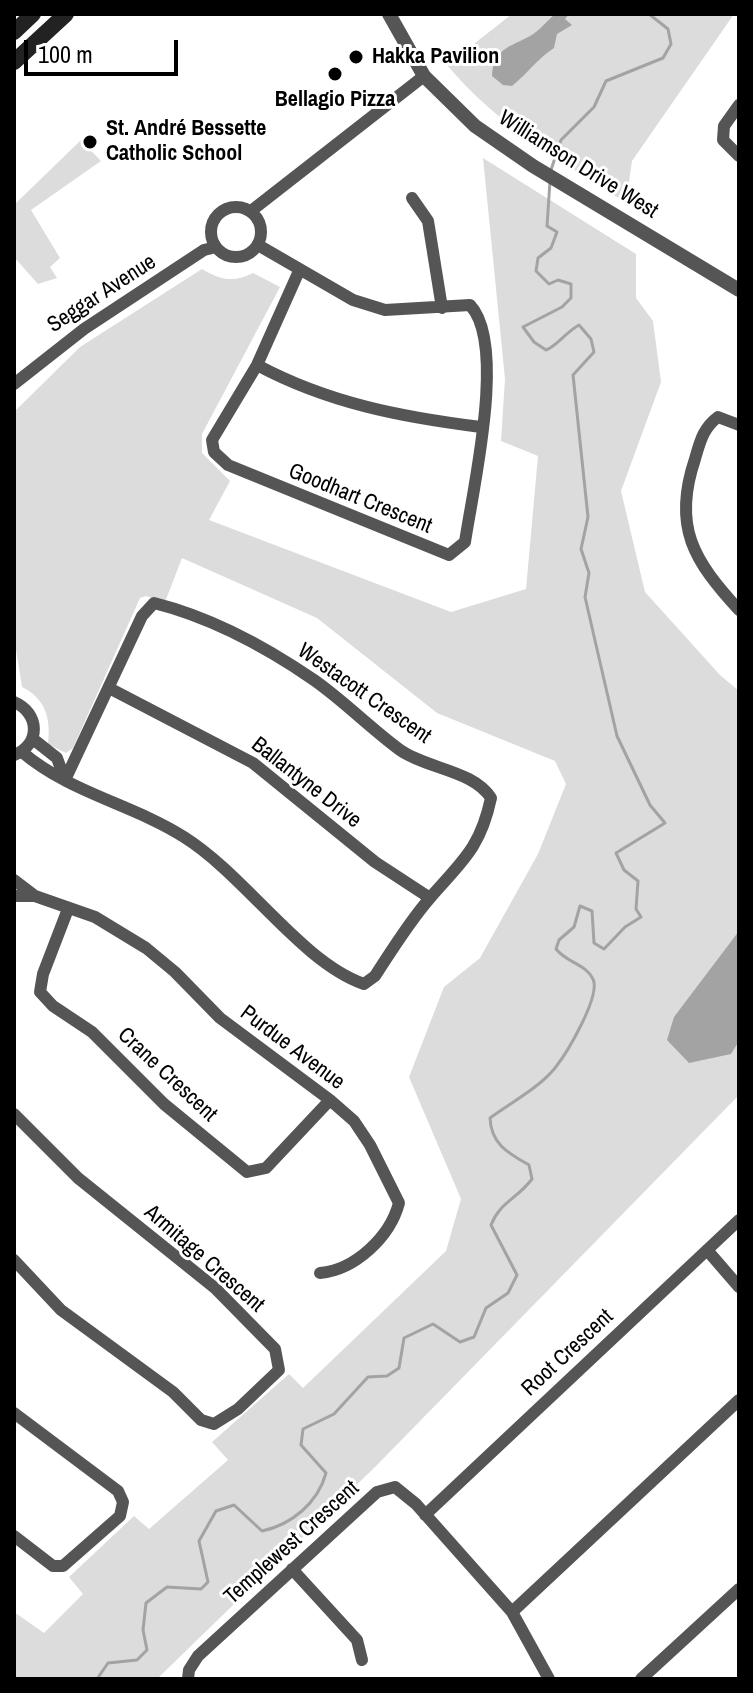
<!DOCTYPE html>
<meta charset="utf-8">
<style>
body{margin:0}
#map{position:relative;width:753px;height:1693px;overflow:hidden;background:#fff;font-family:"Archivo Narrow",sans-serif}
canvas{display:block}
.frame{position:absolute;inset:0;border:16px solid #000;pointer-events:none}
.scale{position:absolute;left:24px;top:40px;width:154px;height:36px;box-sizing:border-box;border:4px solid #000;border-top:0;padding-left:10px;font-size:24px;line-height:28px;white-space:nowrap;color:#000;-webkit-text-stroke:6px #fff;paint-order:stroke}
</style>
<div id="map">
<canvas width="753" height="1693"></canvas>
<div class="frame"></div>
<div class="scale">100 m</div>
</div>
<script>
const ctx = document.querySelector('canvas').getContext('2d');
ctx.lineJoin = 'round';
function paint(path, color) {
  ctx.fillStyle = color;
  ctx.fill(path, 'evenodd');
}
function stroke(path, color, width, dash) {
  ctx.strokeStyle = color;
  ctx.lineWidth = width;
  ctx.lineCap = dash ? 'butt' : 'round';
  ctx.setLineDash(dash || []);
  ctx.stroke(path);
}
function label(font, color, halo, rows, align = 'center') {
  ctx.font = font + ' "Archivo Narrow",sans-serif';
  ctx.lineWidth = 6;
  ctx.setLineDash([]);
  ctx.textBaseline = 'middle';
  ctx.strokeStyle = halo;
  ctx.fillStyle = color;
  for (const [text, x, y, turn = 0] of rows) {
    ctx.save();
    ctx.translate(x, y);
    ctx.rotate((+turn || 0) * Math.PI / 180);
    ctx.textAlign = isNaN(turn) ? turn : align;
    if (halo) ctx.strokeText(text, 0, 0);
    ctx.fillText(text, 0, 0);
    ctx.restore();
  }
}
paint(new Path2D(`
 M512,14H734L632,161L626,203C563,162 496,124 447,65Z
 M81,140L101,161L31,210L60,258L50,267L57,278L38,284L14,257V205Z
 M483,158L636,254V298L653,321L661,382L621,491L645,592L720,675L739,691V1095L376,1466L157,1679H14V1612L44,1633L83,1594L69,1577L134,1516L149,1529L228,1460L212,1442L289,1374L303,1388L446,1251L461,1199L409,1077L444,987L480,958L538,854L566,784L555,761L437,713L317,618L182,558L165,602L146,596L140,598L73,748L66,753L48,744C51,719 46,699 22,687L14,637V412L80,347L202,269C220,280 234,283 253,273L280,287L202,434V453L230,481L209,520L451,612L526,589L538,456L501,441L505,379Z`), '#dcdcdc');
paint(new Path2D(`
 M555,14H569L565,19L572,25L557,34L554,48C537,59 528,73 512,86L503,85L492,76C493,49 510,47 530,36C539,31 547,21 555,14Z
 M739,931V1041L731,1054L689,1063L667,1040L674,1017Z`), '#a3a3a3');
stroke(new Path2D(`
 M551,170L561,140L594,107L606,81L663,58L671,44L668,29L649,14
 M97,1679L108,1663L137,1660L147,1650L143,1630L146,1603L167,1587L201,1589L208,1582L199,1541L216,1511L234,1505L262,1531C291,1525 318,1503 326,1473L301,1445L303,1429L334,1414L368,1377L387,1376L399,1368L404,1338L433,1324L460,1342L474,1337L486,1308L508,1293L517,1275L491,1225C500,1202 517,1199 532,1179L529,1165C508,1153 491,1144 490,1118C510,1103 539,1088 555,1068C567,1053 601,996 593,979C586,964 567,963 556,949L559,940L574,927L580,906L592,911L594,943L604,949L625,927L641,917L636,909L638,881L624,870L616,853L665,823L650,805L617,736L585,597L589,573L581,549L588,517L573,375L594,352L591,339L579,325C566,332 557,346 546,350L534,342L523,327L562,307L571,298V284L558,280L549,284L536,271L538,258L551,248L557,232L547,226L550,181`), '#a3a3a3', 3);
stroke(new Path2D(`
 M739,105L724,126L723,140L739,156
 M412,198L428,221L442,308
 M211 232a25 25 0 1 1 50 0a25 25 0 1 1-50 0Z
 M251,211L424,76
 M258,245L353,300L385,310L470,305C507,344 473,488 465,542L449,555L228,465L214,452L212,440L257,365L299,271
 M257,365C328,403 401,417 481,427
 M14,384L84,329L204,250L216,247
 M739,425L718,417C703,428 700,442 695,459C672,527 694,561 739,610
 M109,688L253,763L375,862L430,898
 M14,702C40,713 41,745 14,755
 M33,739L57,758L65,780
 M22,752C70,793 132,804 184,837C246,876 301,962 364,984L375,976C392,950 409,922 430,898C462,861 480,849 491,798C473,770 427,769 400,750C370,728 344,701 314,680C266,647 210,617 154,603L142,616L65,780
 M14,880L35,896L95,917L146,948L175,972L220,1018L330,1100L354,1121L370,1145L399,1203C390,1237 355,1270 320,1273
 M14,896H35
 M68,909L43,974L40,992L53,1006L92,1032L164,1104L247,1172L266,1168L330,1100
 M14,1114L78,1178L215,1288L275,1349L279,1370L238,1409L214,1424L201,1420L173,1392L61,1310L14,1260
 M707,1250L739,1287
 M14,1413L118,1491L123,1502L120,1516L63,1566H53L14,1536
 M425,1515L739,1220
 M292,1569L357,1640L362,1660
 M512,1612L739,1400
 M188,1679L189,1670L198,1656L377,1492L395,1487L416,1504L512,1612L549,1679
 M641,1679L739,1589`), '#555', 12);
stroke(new Path2D(`
 M389,14L424,76L475,126L533,166L739,290`), '#555', 14);
stroke(new Path2D(`
 M14,32L33,14
 M14,62L66,14`), '#222', 16);
for (const [x, y, r, color] of [
 [356,57,8,"#000"],
 [335,74,8,"#000"],
 [90,142,8,"#000"]
]) {
  const dot = new Path2D();
  dot.arc(x, y, r, 0, 2 * Math.PI);
  ctx.fillStyle = color;
  ctx.fill(dot);
  stroke(dot, '#fff', 3);
}
label('bold 22px', '#000', '#fff', [
 ["Hakka Pavilion",372,57],
 ["Bellagio Pizza",335,100,"center"],
 ["St. André Bessette",106,129],
 ["Catholic School",106,154]
], 'left');
label('22px', '#000', '#fff', [
 ["Williamson Drive West",578,165,32],
 ["Seggar Avenue",102,294,-33],
 ["Goodhart Crescent",360,499,22],
 ["Westacott Crescent",364,694,35],
 ["Ballantyne Drive",306,783,38],
 ["Purdue Avenue",292,1048,37],
 ["Crane Crescent",167,1075,43],
 ["Armitage Crescent",204,1259,41],
 ["Root Crescent",568,1353,-43],
 ["Templewest Crescent",292,1543,-42]
]);
</script>
